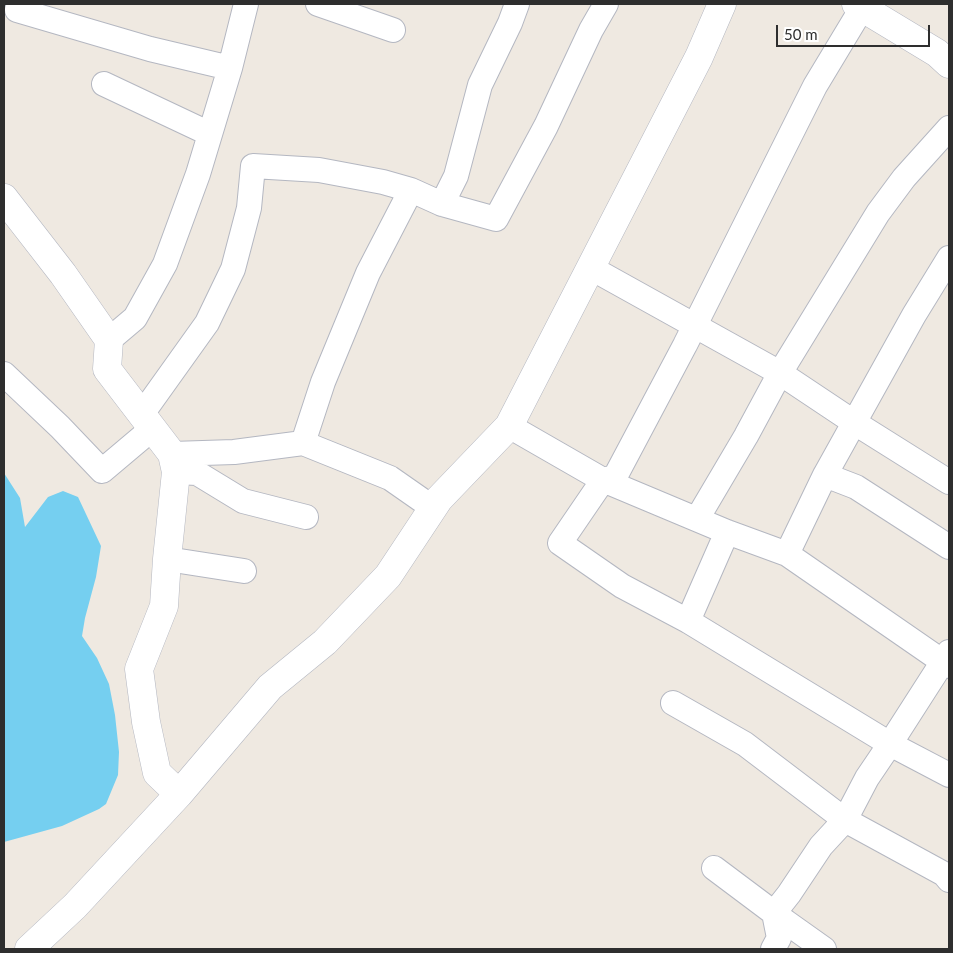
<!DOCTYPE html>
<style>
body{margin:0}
#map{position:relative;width:953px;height:953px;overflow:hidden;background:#efe9e1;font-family:Lato,sans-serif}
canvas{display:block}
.frame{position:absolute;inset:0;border:5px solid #2e2e2e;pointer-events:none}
.scale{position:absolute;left:776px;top:25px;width:154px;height:22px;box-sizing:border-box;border:2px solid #2e2e2e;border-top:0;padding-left:6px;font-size:15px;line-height:18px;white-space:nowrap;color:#2e2e2e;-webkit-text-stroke:4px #fff;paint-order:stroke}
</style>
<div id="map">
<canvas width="953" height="953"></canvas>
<div class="frame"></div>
<div class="scale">50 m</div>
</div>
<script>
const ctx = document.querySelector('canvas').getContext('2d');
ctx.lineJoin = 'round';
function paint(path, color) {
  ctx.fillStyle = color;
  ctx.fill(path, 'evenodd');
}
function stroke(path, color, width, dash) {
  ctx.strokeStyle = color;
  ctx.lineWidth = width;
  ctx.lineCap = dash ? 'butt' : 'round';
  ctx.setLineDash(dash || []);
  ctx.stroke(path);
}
paint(new Path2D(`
 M4,473L20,498L25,527L48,497L63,491L78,497L101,546L96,577L85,618L82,636L97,658L109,684L115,715L119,752L118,775L106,804L99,809L62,826L4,842Z`), '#75cff0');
const street = new Path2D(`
 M318,4L393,30
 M862,8L815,86L685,345L615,477L603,480L560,543L622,586L688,621L890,744L949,652
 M17,10L150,49L230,68
 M104,84L210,134
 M411,190L442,204L496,219L546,126L591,30L606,4
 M442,204L456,176L480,85L510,23L517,4
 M591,268L780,373L855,423L949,482
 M109,340L135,318L165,264L198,174L230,68L246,4
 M4,374L60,427L102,471L153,428
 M142,414L207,323L233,269L249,208L253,166L319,170L383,182L411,190L368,273L323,382L303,443
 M509,426L603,480L727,532L787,554L949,666
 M172,454L234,452L303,443L390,478L433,508
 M176,472L197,473L243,501L306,517
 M825,475L856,487L949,547
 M697,519L746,436L780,373L878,213L904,178L949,128
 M787,554L825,475L914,315L949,258
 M167,559L244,571
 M688,621L727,532
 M673,703L745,744L845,820L867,778L890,744L949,775
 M714,868L786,922L824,949
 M774,913L789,894L821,846L845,820L944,874L949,880
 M773,949L779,938L774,913`);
const secondary = new Path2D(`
 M856,4L937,53L949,64
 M4,198L63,274L109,340L107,369L172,454L176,472L167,559L164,606L139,669L146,722L157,773L179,794L75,906L29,949
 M179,794L270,687L325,642L388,576L439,499L509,426L699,57L722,4`);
stroke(street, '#b4b7c1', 26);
stroke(secondary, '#b4b7c1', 29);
stroke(street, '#fff', 24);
stroke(secondary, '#fff', 28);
</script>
